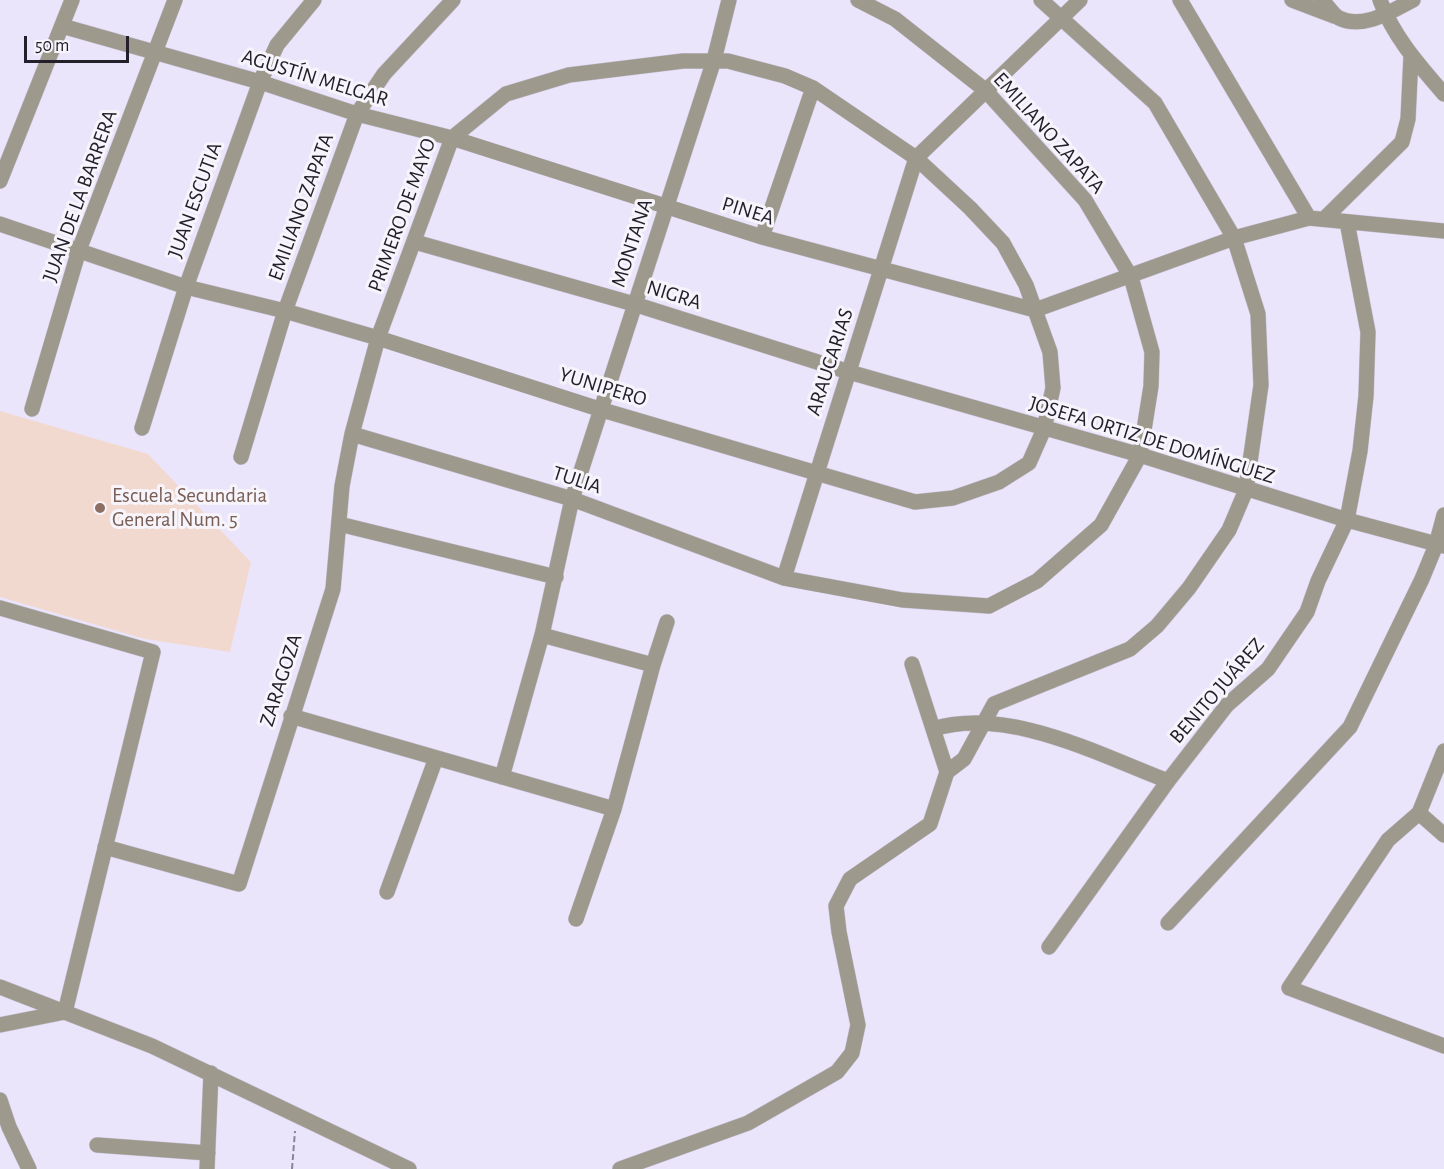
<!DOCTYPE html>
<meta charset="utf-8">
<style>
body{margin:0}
#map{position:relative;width:1444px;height:1169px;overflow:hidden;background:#ebe5fc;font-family:"Alegreya Sans",sans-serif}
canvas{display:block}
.scale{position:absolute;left:24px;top:36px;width:105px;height:27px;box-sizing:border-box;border:3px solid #23202b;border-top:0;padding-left:8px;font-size:18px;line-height:21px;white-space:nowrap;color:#23202b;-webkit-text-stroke:4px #f7f5fb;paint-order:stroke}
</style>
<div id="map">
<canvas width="1444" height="1169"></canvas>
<div class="scale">50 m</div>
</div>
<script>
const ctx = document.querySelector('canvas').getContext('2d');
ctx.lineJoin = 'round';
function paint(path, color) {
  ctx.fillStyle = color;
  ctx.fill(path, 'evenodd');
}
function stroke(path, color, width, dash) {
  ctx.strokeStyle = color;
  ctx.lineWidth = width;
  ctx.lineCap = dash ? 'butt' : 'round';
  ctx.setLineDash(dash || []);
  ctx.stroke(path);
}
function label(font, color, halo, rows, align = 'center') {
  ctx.font = font + ' "Alegreya Sans",sans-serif';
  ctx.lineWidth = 6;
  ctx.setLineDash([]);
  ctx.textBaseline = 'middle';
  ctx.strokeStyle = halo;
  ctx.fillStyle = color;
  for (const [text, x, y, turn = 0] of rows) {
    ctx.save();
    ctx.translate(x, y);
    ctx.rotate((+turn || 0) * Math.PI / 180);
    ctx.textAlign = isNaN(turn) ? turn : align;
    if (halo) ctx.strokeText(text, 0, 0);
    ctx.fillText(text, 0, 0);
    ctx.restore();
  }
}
paint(new Path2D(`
 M0,411L148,454L251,562L230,652L145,639L0,597Z`), '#f2d9d0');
const minor = new Path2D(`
 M1180,0L1309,218
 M1292,0L1334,16
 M1322,0C1327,5 1333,15 1339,18C1363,30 1392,11 1413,0
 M1380,0C1393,36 1419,65 1444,94
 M62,26L260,82L357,114L452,138L762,237L1035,310L1234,238L1309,218L1444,231
 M0,181L72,0
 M1324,219L1402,142L1408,119L1411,56
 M0,224L186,287L285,311L378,338L599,409L915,502L953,498L999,482L1029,463L1044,429L1053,388L1050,352L1026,285L1003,243L970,208L916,158L813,88L785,76L728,61H683L569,75L506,94L452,138L378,338L352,434L342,486L333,589L239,884L105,847
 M762,237L813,88
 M415,242L634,304L849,372L1140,455L1347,520L1444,546
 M32,409L79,250L175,0
 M142,428L186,287L260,82L277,45L314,0
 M352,434L572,499L784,578L903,600L989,606L1037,581L1101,525L1140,455L1151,386L1152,352L1131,277L1085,200L985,90L895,19L858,0
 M241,457L285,311L357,114L384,74L453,0
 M339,524L556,577
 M784,578L916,158L1080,0
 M0,608L153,652L65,1012
 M542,635L653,665
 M291,716L614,809
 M933,729C1008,706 1097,754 1168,781
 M1444,751L1419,813L1388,840L1289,988L1444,1046
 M947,772L964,759L994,704L1130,649L1157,626L1189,588L1229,530L1246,490L1261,385L1258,314L1234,238L1155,103L1041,0
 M502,777L542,635L572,499L714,60L729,0
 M1419,813L1444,835
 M387,892L436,758
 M576,919L614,809L653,665L667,622
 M1168,923L1350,727L1422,579L1436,545L1444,515
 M1049,947L1168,781L1227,705L1268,669L1307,612L1318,581L1347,520L1360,451L1366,396L1368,332L1347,222
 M0,987L152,1046L409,1169
 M0,1025L65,1012
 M0,1100L9,1127L29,1169
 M97,1145L208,1153
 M207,1169L211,1073
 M620,1169L748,1123L837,1072L852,1053L858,1025L839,932L836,906L850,879L930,824L947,772L912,664`);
stroke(minor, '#c7c2d6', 16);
stroke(new Path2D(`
 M292,1169L295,1131`), '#898596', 2, [6, 3]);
stroke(minor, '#9e998d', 15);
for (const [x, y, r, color] of [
 [100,508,6,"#8d6e63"]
]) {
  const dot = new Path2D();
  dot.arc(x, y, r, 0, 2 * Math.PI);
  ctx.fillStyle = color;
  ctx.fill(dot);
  stroke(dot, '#f7f5fb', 2);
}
label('21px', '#23202b', '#f7f5fb', [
 ["AGUSTÍN MELGAR",315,78,17],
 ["EMILIANO ZAPATA",1049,133,48],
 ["JUAN DE LA BARRERA",80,196,-70],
 ["JUAN ESCUTIA",195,200,-70],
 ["EMILIANO ZAPATA",301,207,-70],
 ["PINEA",748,211,17],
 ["PRIMERO DE MAYO",402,215,-70],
 ["MONTANA",632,243,-72],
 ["NIGRA",674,295,17],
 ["ARAUCARIAS",830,362,-72],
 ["YUNIPERO",603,387,17],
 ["JOSEFA ORTIZ DE DOMÍNGUEZ",1152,440,17],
 ["TULIA",577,480,18],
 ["ZARAGOZA",281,680,-72],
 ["BENITO JUÁREZ",1217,691,-49]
]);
label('21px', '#785e54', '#f7f5fb', [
 ["Escuela Secundaria",112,496],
 ["General Num. 5",112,520]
], 'left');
</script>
